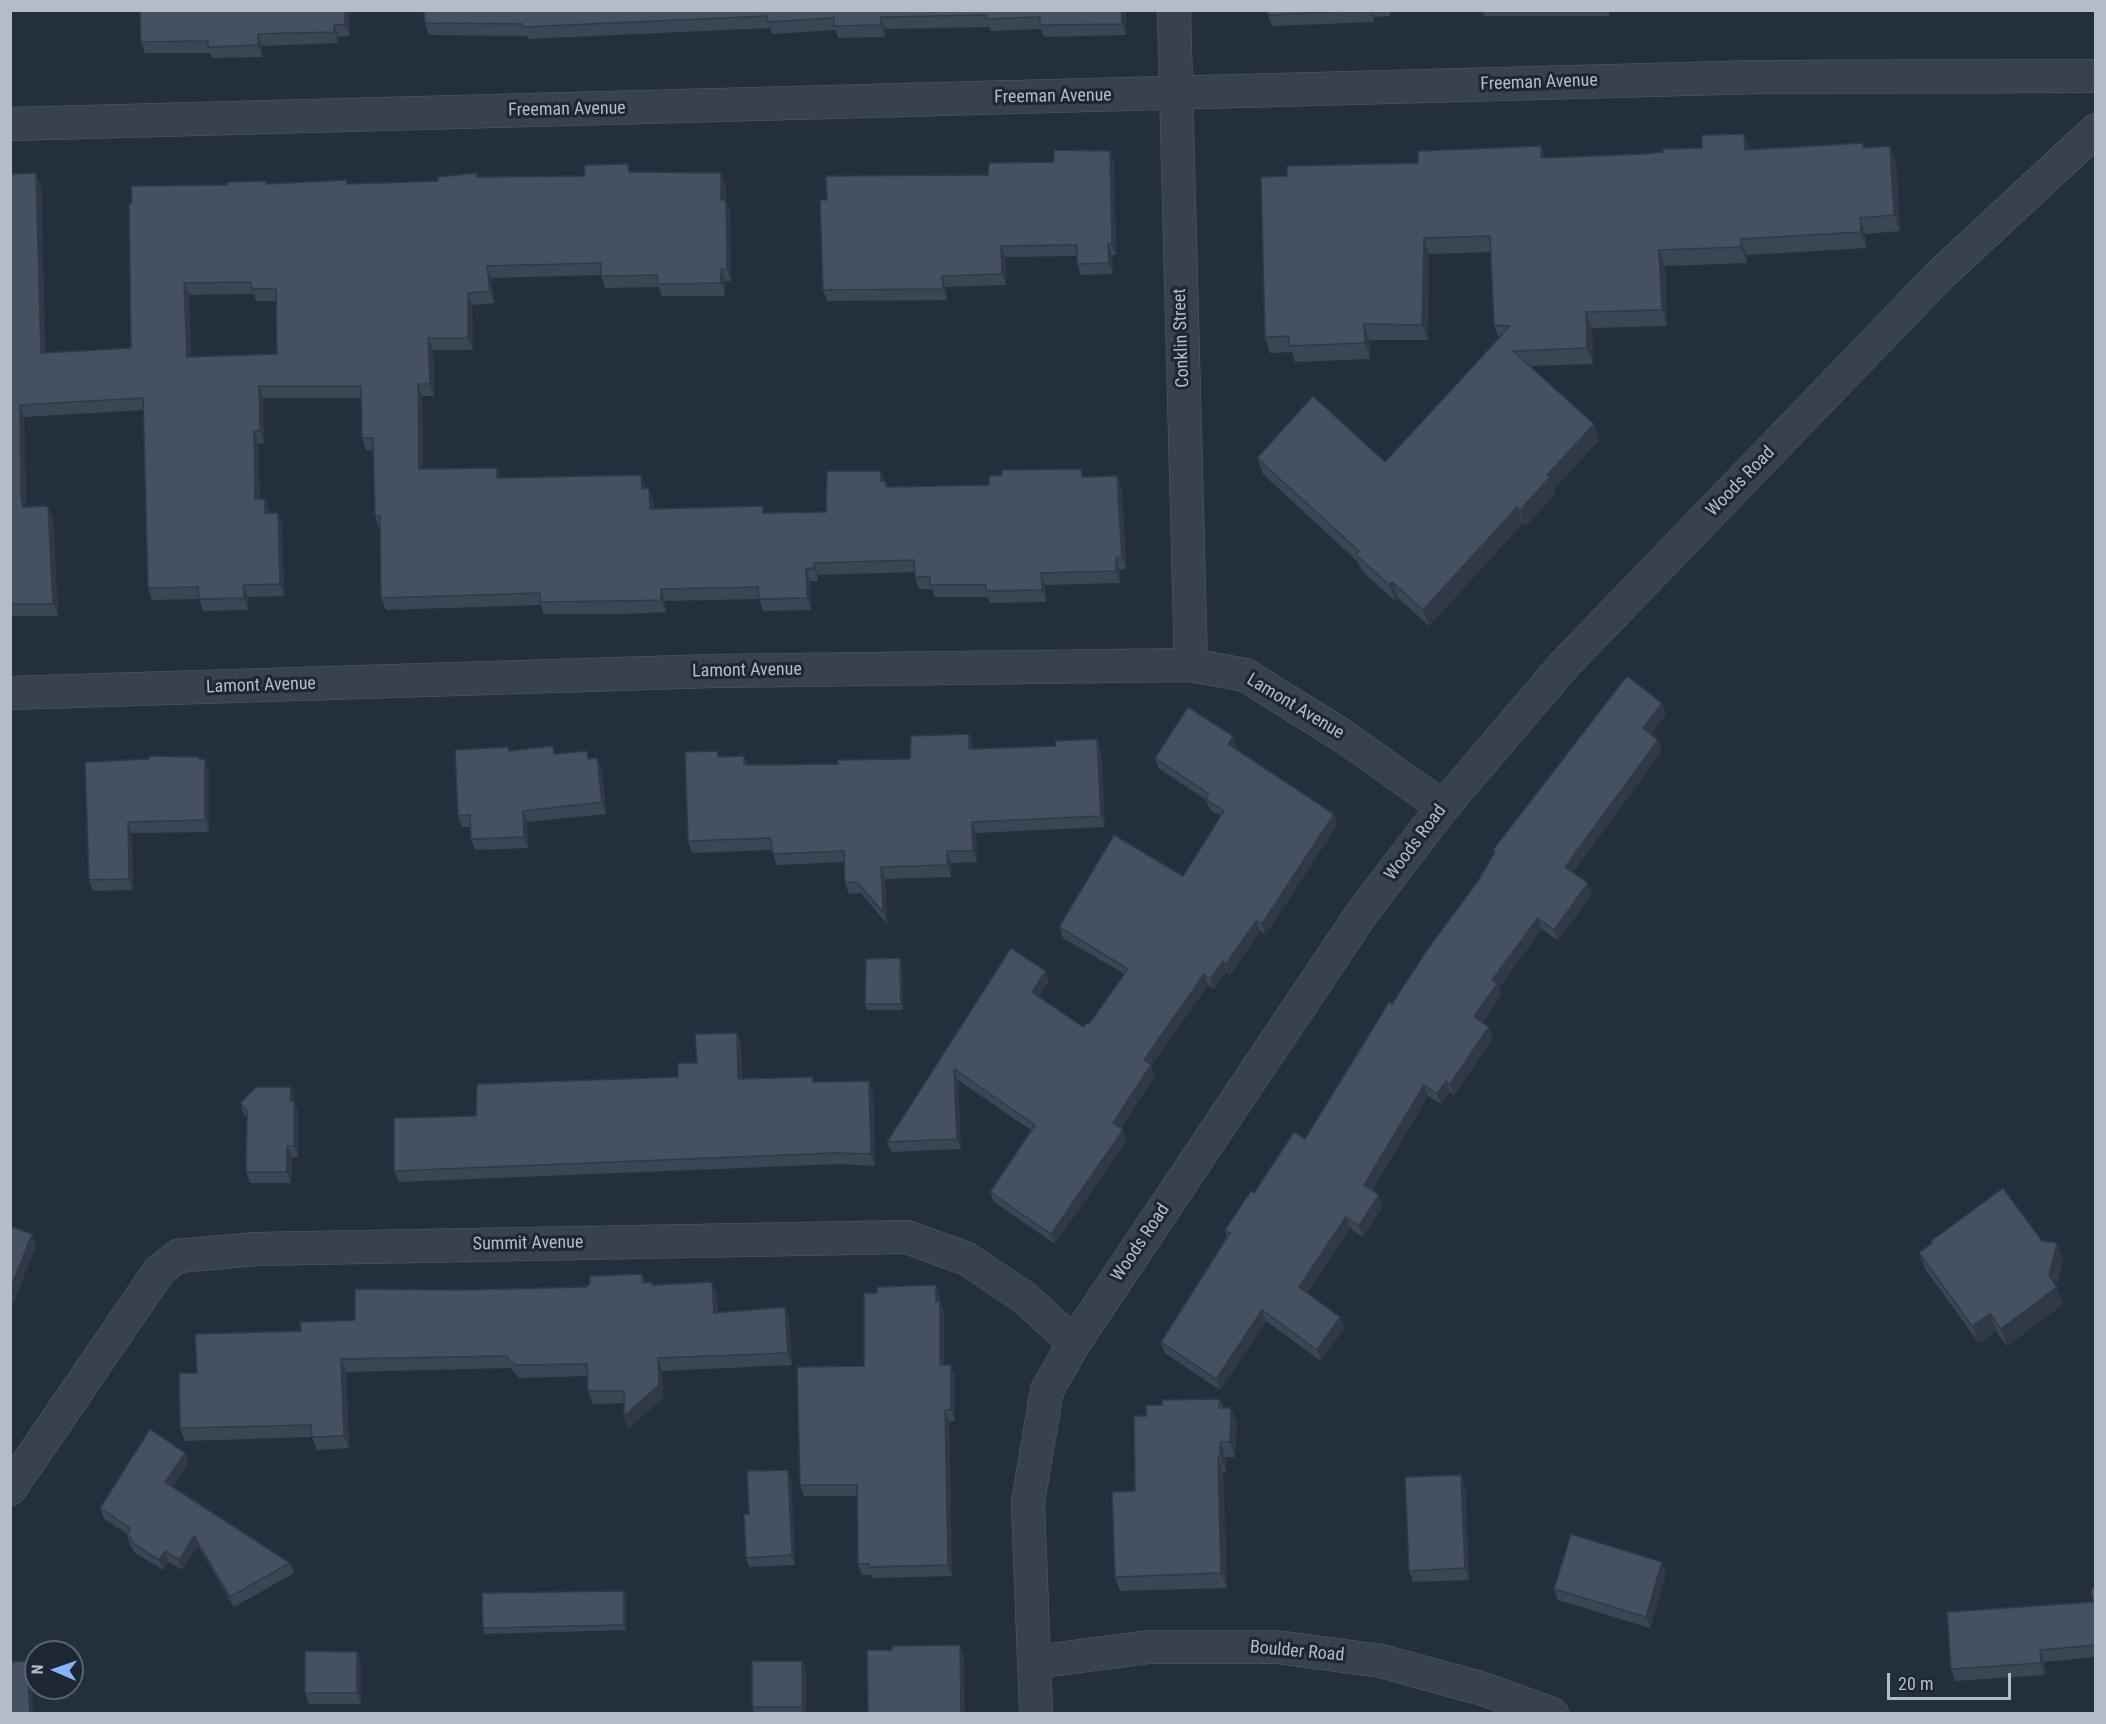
<!DOCTYPE html>
<style>
body{margin:0}
#map{position:relative;width:2106px;height:1724px;overflow:hidden;background:#242f3e;font-family:"Roboto Condensed",sans-serif}
canvas{display:block}
.frame{position:absolute;inset:0;border:12px solid #b4bcc9;pointer-events:none}
.north{position:absolute;left:24px;top:1640px;width:60px;height:60px;box-sizing:border-box;background:#1d2633;border:2px solid #59626f;border-radius:50%;rotate:272deg;font-size:16px;font-weight:700;line-height:24px;text-align:center;color:#b4bcc9}
.north::after{content:'';display:block;margin:auto;width:21px;height:27px;background:#8ab4f8;clip-path:polygon(50% 0,100% 100%,50% 72%,0 100%)}
.scale{position:absolute;left:1887px;top:1673px;width:124px;height:27px;box-sizing:border-box;border:3px solid #b4bcc9;border-top:0;padding-left:8px;font-size:18px;line-height:21px;white-space:nowrap;color:#b4bcc9;-webkit-text-stroke:4px #1d2633;paint-order:stroke}
</style>
<div id="map">
<canvas width="2106" height="1724"></canvas>
<div class="frame"></div>
<div class="north">N</div>
<div class="scale">20 m</div>
</div>
<script>
const ctx = document.querySelector('canvas').getContext('2d');
ctx.lineJoin = 'round';
function stroke(path, color, width, dash) {
  ctx.strokeStyle = color;
  ctx.lineWidth = width;
  ctx.lineCap = dash ? 'butt' : 'round';
  ctx.setLineDash(dash || []);
  ctx.stroke(path);
}
function paint(path, color) {
  ctx.fillStyle = color;
  ctx.fill(path, 'evenodd');
}
function label(font, color, halo, rows, align = 'center') {
  ctx.font = font + ' "Roboto Condensed",sans-serif';
  ctx.lineWidth = 6;
  ctx.setLineDash([]);
  ctx.textBaseline = 'middle';
  ctx.strokeStyle = halo;
  ctx.fillStyle = color;
  for (const [text, x, y, turn = 0] of rows) {
    ctx.save();
    ctx.translate(x, y);
    ctx.rotate((+turn || 0) * Math.PI / 180);
    ctx.textAlign = isNaN(turn) ? turn : align;
    if (halo) ctx.strokeText(text, 0, 0);
    ctx.fillText(text, 0, 0);
    ctx.restore();
  }
}
const minor = new Path2D(`
 M1174,10L1191,665
 M10,124L1761,77L2096,76
 M10,693L714,671L1191,665L1245,675L1343,736L1443,807
 M10,1489L159,1271L178,1256L256,1249L907,1237L967,1259L1025,1298L1074,1343
 M1035,1662L1149,1647H1277L1381,1661L1483,1689L1552,1714
 M1036,1714L1028,1502L1047,1390L1074,1343L1362,913L1443,807L1563,666L1939,276L2096,130`);
stroke(minor, '#565f6c', 34);
stroke(minor, '#38414e', 33);
paint(new Path2D(`
 M140,10H349L350,36L338,37V43L262,46V57L212,58L210,53H145L141,42Z
 M424,10H1126V35L1044,37L1041,29L991,31L989,27L885,29V37L838,38L835,30L772,34L770,28L528,39L527,36L429,35L425,23Z
 M1268,10H1609V16H1484L1483,12L1390,11V16L1374,17V22L1272,26L1268,15Z
 M1744,134L1750,149L1863,143L1865,148L1890,146L1896,162L1900,231L1866,234V248L1747,255V263L1665,266L1667,326L1592,328L1593,364L1530,366L1594,424L1599,440L1554,489L1556,493L1526,526L1523,523L1429,626L1398,598L1395,601L1362,571L1358,562L1263,474L1257,458L1385,462L1499,338L1494,325L1491,252L1429,254L1428,340H1369L1370,359L1295,362L1292,352L1270,353L1265,337L1287,176L1418,163L1643,154L1702,148Z
 M1110,151L1114,162L1116,255H1112L1113,274L1081,275L1077,264V256L1005,257L1006,285L946,287L947,300L827,301L823,290L827,200L988,175Z
 M631,172L726,185V200L730,213L731,281H725V296H662L659,287L605,288L601,275L491,278L494,303L472,305L473,350H433L434,396H422L423,469L501,478L646,487L653,500L654,509L765,513L826,512L885,482L888,487L989,485L1084,477L1122,488L1126,569L1120,570V583L1045,585L1046,602L990,603L988,597H935L932,589H919L915,577V572L818,575V581H810L811,610L763,611L759,599L665,601L666,612L623,614H544L541,605L386,610L381,598L380,528H379L375,516L374,450H366L362,438V398H263L264,443L258,444L260,499L270,511V513L282,525L284,596L248,597V610L203,611L199,599L152,600L148,588L143,410L24,417L26,507L53,518L58,616H10V174L41,185L45,353L131,348L132,203L227,185L266,181L267,184H349L438,181L479,177L585,176ZM254,294L256,301H276L277,354L191,357L189,295Z
 M1666,714L1651,734L1658,740L1662,751L1573,872L1592,894L1558,941L1542,929L1499,988L1501,995L1482,1023L1493,1038L1454,1095L1450,1092L1441,1104L1428,1096L1372,1190L1383,1206L1363,1237L1350,1228L1307,1293L1340,1317L1344,1328L1321,1361L1266,1321L1220,1390L1165,1353L1161,1342L1227,1236L1225,1230L1254,1193L1305,1139L1392,1004L1478,881L1494,853L1493,850Z
 M969,734L973,746V749L1056,746L1097,739L1101,751L1105,827L976,833L977,862L951,863V877L885,879L887,924L861,893L849,894L845,883L844,862L777,865L772,850L692,853L688,841L717,751L719,757L744,756L747,765L838,764L910,759Z
 M1233,736L1237,747L1236,749L1338,824L1265,935L1260,931L1230,975L1227,971L1214,989L1208,985L1151,1066L1155,1075L1121,1128L1127,1140L1055,1244L994,1202L990,1192L1032,1131L958,1080L961,1149L891,1152L887,1142L1046,971L1049,981L1039,997L1083,1027L1089,1024L1124,974L1063,938L1059,927L1183,876L1221,816L1210,810L1206,800L1158,768L1155,758Z
 M508,747L509,751L556,754L590,759L597,758L602,769L606,814L527,822L528,848L475,850L471,839L470,827H462L458,816Z
 M199,757L200,759L209,771V832L132,833L133,890L93,891L89,880L85,762Z
 M902,964L903,1010H867L865,1004Z
 M741,1044L742,1079L815,1082L869,1081L873,1093L875,1166L839,1164L399,1182L394,1171L476,1116L678,1077L697,1063Z
 M295,1099V1103L298,1112V1157H292L291,1183H250L246,1172L247,1118L244,1115L240,1103Z
 M2042,1241L2057,1243L2063,1260L2056,1287L2063,1304L2007,1346L1996,1331L1979,1343L1925,1269L1919,1253Z
 M642,1274L645,1283L652,1282L653,1285L717,1295L718,1313L785,1307L789,1320L792,1365L662,1371L663,1398L628,1429L624,1416V1403L593,1404L588,1391V1376L519,1378L511,1368L346,1372L349,1448L317,1450L312,1437L185,1441L180,1428L197,1373L301,1331L355,1320L462,1290L586,1287Z
 M940,1296V1302L944,1312V1365L955,1376V1421H949L952,1576L873,1578L872,1575H862L858,1564L857,1496H804L800,1485L864,1366Z
 M1220,1399L1223,1408L1237,1422L1235,1457H1226V1472H1223L1227,1588L1120,1591L1115,1577L1135,1491L1147,1416L1162,1405Z
 M185,1453L188,1463L172,1487L290,1563L294,1573L234,1607L198,1546L182,1570L169,1562L163,1570L134,1552L132,1547L130,1545L127,1534L104,1519L100,1508Z
 M1461,1475L1465,1486L1469,1580L1413,1582L1409,1571Z
 M791,1479L795,1565L749,1567L746,1558L749,1514Z
 M1662,1562L1666,1574L1650,1628L1558,1600L1554,1589Z
 M2096,1588V1657L2044,1662L2045,1675L1955,1681L1951,1669L2093,1602Z
 M624,1591L626,1597V1630L485,1634L483,1628Z
 M802,1661L806,1672V1713H754L752,1707Z
 M361,1663V1704H309L305,1693Z`), '#3b4654');
paint(new Path2D(`
 M345,10H349L350,36L345,25Z
 M1122,10H1126V35L1122,24Z
 M1370,10H1372L1374,17V22Z
 M881,17L885,29V37L881,25Z
 M334,25L338,37V43L334,32Z
 M258,34L262,46V57L258,45Z
 M1744,134L1750,150H1745Z
 M1541,146L1546,162L1541,158Z
 M1890,146L1896,162L1900,231L1894,215Z
 M1110,151L1114,162L1116,255L1112,244Z
 M36,173L41,185L46,365L41,353Z
 M721,173L726,185L725,212L721,200Z
 M726,200L730,213L731,281L727,269Z
 M1860,218L1866,234V248L1861,232Z
 M1424,238L1429,254L1428,340L1422,325Z
 M1741,239L1747,255V263L1741,247Z
 M1108,244L1112,255L1113,274L1109,263Z
 M1001,246L1005,257L1006,285L1002,274Z
 M1659,250L1665,266L1667,326L1662,310Z
 M487,266L491,278L494,303L490,291Z
 M721,269L725,281V296L721,283Z
 M942,276L946,287L947,300L943,289Z
 M184,283L189,295L191,369L187,357Z
 M468,293L472,305L473,350L468,338Z
 M1586,312L1592,328L1593,364L1587,348Z
 M1364,324L1369,340L1370,359L1365,343Z
 M428,338L433,350L434,396L430,384Z
 M418,384L422,396L423,481L419,469Z
 M259,386L263,398L264,443L260,431Z
 M20,405L24,417L26,509L23,507L21,497Z
 M1594,424L1599,440L1554,489L1556,493L1526,526L1520,510L1547,475Z
 M254,431L258,444L260,511L255,499Z
 M497,468L501,480L497,478Z
 M881,471L886,483L881,481Z
 M641,475L646,487V501L642,489Z
 M1117,476L1122,488L1126,569L1122,557Z
 M649,488L653,500L654,522L650,509Z
 M265,499L270,511V525L265,513Z
 M48,506L53,518L58,616L53,604Z
 M1517,507L1523,523L1429,626L1423,610Z
 M278,513L282,525L284,596L280,584Z
 M1116,558L1120,570V583L1116,571Z
 M814,563L818,575V581L814,568Z
 M806,569L810,581L811,610L807,598Z
 M1041,573L1045,585L1046,602L1042,590Z
 M1392,582L1398,598L1395,601L1389,585Z
 M243,585L248,597V610L244,598Z
 M661,589L665,601L666,612L661,600Z
 M1662,703L1666,714L1647,739L1643,728Z
 M969,734L973,746V760L969,749Z
 M1233,736L1237,747L1232,755L1228,744Z
 M1097,739L1101,751L1105,827L1101,816Z
 M1658,740L1662,751L1569,878L1565,867Z
 M597,758L602,769L606,814L602,802Z
 M205,759L209,771V832L205,820Z
 M523,811L527,822L528,848L524,837Z
 M1334,814L1338,824L1265,935L1262,924Z
 M128,822L132,833L133,890L129,879Z
 M972,822L976,833L977,862L973,851Z
 M947,851L951,863V877L947,865Z
 M881,867L885,879L887,924L883,912Z
 M1588,883L1592,894L1558,941L1554,930Z
 M1538,918L1542,929L1499,988L1501,995L1478,1028L1474,1017L1492,980Z
 M1256,921L1260,931L1230,975L1226,964Z
 M900,958L902,964L903,1010L901,1004Z
 M1223,961L1227,971L1214,989L1210,979Z
 M1046,971L1049,981L1035,1003L1032,992Z
 M1204,974L1208,985L1151,1066L1155,1075L1117,1134L1113,1123L1144,1060Z
 M1489,1027L1493,1038L1454,1095L1450,1084Z
 M737,1033L741,1044L742,1090L738,1079Z
 M954,1069L958,1080L961,1149L957,1139Z
 M869,1081L873,1093L875,1166L871,1154Z
 M1446,1081L1450,1092L1441,1104L1437,1094Z
 M1424,1085L1428,1096L1368,1196L1364,1185Z
 M291,1087L295,1099V1103L298,1112V1157L294,1146L290,1101Z
 M1123,1130L1127,1140L1055,1244L1051,1234Z
 M287,1146L292,1157L291,1183L287,1172Z
 M1379,1195L1383,1206L1363,1237L1359,1226Z
 M1346,1217L1350,1228L1303,1298L1299,1287Z
 M32,1234L36,1246L10,1313V1290Z
 M2057,1243L2063,1260L2056,1288L2063,1304L2007,1346L2001,1329L2049,1276Z
 M712,1282L717,1295L718,1326L714,1313Z
 M936,1285L940,1296V1302L944,1312V1376L940,1365Z
 M785,1307L789,1320L792,1365L788,1353Z
 M1262,1310L1266,1321L1220,1390L1216,1379Z
 M1990,1314L1996,1331L1979,1343L1972,1326Z
 M1340,1317L1344,1328L1321,1361L1317,1350Z
 M658,1358L662,1371L663,1398L628,1429L624,1416Z
 M341,1359L346,1372L349,1448L344,1436Z
 M951,1365L955,1376V1421L951,1410Z
 M1231,1408L1237,1422L1235,1457L1230,1442Z
 M945,1410L949,1421L952,1576L948,1565Z
 M1220,1442L1226,1457V1472L1220,1457Z
 M185,1453L188,1463L169,1492L165,1482Z
 M1218,1457L1223,1472L1227,1588L1221,1573Z
 M788,1470L791,1479L795,1565L792,1555Z
 M1461,1475L1465,1486L1469,1580L1465,1568Z
 M194,1536L198,1546L182,1570L179,1560Z
 M165,1551L169,1562L163,1570L159,1560Z
 M1662,1562L1666,1574L1650,1628L1646,1617Z
 M624,1591L626,1597V1630L624,1625Z
 M960,1645L964,1656L965,1713H961Z
 M2040,1650L2044,1662L2045,1675L2041,1663Z
 M357,1652L361,1663V1704L357,1693Z
 M27,1661L31,1670L33,1713H30Z
 M802,1661L806,1672V1713H804L802,1707Z`), '#303945');
const building = new Path2D(`
 M140,10H345V25H334V32L258,34V45L208,47V41L141,42Z
 M424,10H1122V24L1040,25V17L986,19V15L881,17V25L834,26V18L768,22L767,16L523,27V24L425,23Z
 M1268,10H1370L1268,15Z
 M1744,134L1745,150L1863,143V148L1890,146L1894,215L1860,218L1861,232L1741,239V247L1659,250L1662,310L1586,312L1587,348L1513,351L1594,424L1547,475L1550,477L1520,510L1517,507L1423,610L1392,582L1389,585L1356,555L1359,551L1257,458L1313,396L1385,462L1510,326L1494,325L1490,236L1424,238L1422,325L1364,324L1365,343L1289,346V336L1265,337L1261,177L1287,176V166L1418,163V151L1541,146V158L1643,154L1663,152V149L1702,148V135Z
 M1054,150L1110,151L1112,244H1108L1109,263L1077,264V245L1001,246L1002,274L942,276L943,289L823,290L820,200H827L826,176L988,175L989,163L1054,162Z
 M628,164L629,172L721,173V200H726L727,269H721V283L658,284L657,275L601,276V263L487,266L490,291L468,293V338H428L430,384H418L419,469L497,468V478L641,475L642,489L649,488L650,509L763,506V513L826,512L827,471H881V481L886,482V487L989,485V476L1002,475V470L1081,469L1082,477L1117,476L1122,557L1116,558V571L1041,573L1042,590L986,591V585H930V577H915L914,560L814,563V568L806,569L807,598L759,599L758,587L661,589V600L619,601L540,602V593L381,598L380,516H375L373,438H362L361,386H259L260,431H254L255,499H265V513H278L280,584L243,585L244,598L199,599L198,587L148,588L143,398L20,405L21,497L23,507L48,506L53,604H10V174L36,173L41,353L131,348L129,203H132L131,186L227,185V182L266,181V184L347,180V184L438,181V177L477,173V177L585,176L584,165ZM251,282L252,289H276L277,354L187,357L184,283Z
 M1627,676L1662,703L1643,728L1658,740L1565,867L1588,883L1554,930L1538,918L1492,980L1497,984L1474,1017L1489,1027L1450,1084L1446,1081L1437,1094L1424,1085L1364,1185L1379,1195L1359,1226L1346,1217L1299,1287L1340,1317L1317,1350L1262,1310L1216,1379L1161,1342L1230,1233L1225,1230L1251,1191L1254,1193L1294,1132L1305,1139L1389,1002L1392,1004L1427,950L1478,881L1495,852L1493,850Z
 M1188,707L1233,736L1228,744L1334,814L1262,924L1256,921L1226,964L1223,961L1210,979L1204,974L1144,1060L1151,1065L1113,1123L1123,1130L1051,1234L990,1192L1035,1125L954,1069L957,1139L887,1142L1011,948L1046,971L1032,992L1083,1027L1086,1023L1089,1024L1128,969L1059,927L1114,835L1183,876L1224,811L1206,799L1209,794L1155,758Z
 M969,734V749L1056,746L1055,741L1097,739L1101,816L972,822L973,851H947V865L881,867L883,912L857,882L845,883L844,851L773,854L770,838L688,841L685,752L717,751L718,757L744,756V765L838,764V760L910,759L911,736Z
 M553,746L554,754L587,751L588,759L597,758L602,802L523,811L524,837L471,839L470,815L458,816L455,750L508,747L509,751Z
 M149,756L199,757V759H205V820L128,822L129,879L89,880L85,762L149,759Z
 M900,958L901,1004H865L866,959Z
 M737,1033L738,1079L813,1077V1082L869,1081L871,1154L834,1153L394,1171V1118L476,1116L477,1084L678,1077V1063H697L695,1034Z
 M256,1087H291L290,1101H294V1146H287V1172H246L247,1111L240,1103Z
 M2003,1188L2042,1241L2057,1243L2049,1276L2057,1287L2001,1329L1990,1314L1972,1326L1919,1253L1932,1243L1931,1241Z
 M10,1226L32,1234L10,1290Z
 M642,1274V1283L652,1282V1285L712,1282L714,1313L785,1307L788,1353L658,1358L659,1385L624,1416V1391H588L587,1364L515,1365L506,1356L341,1359L344,1436L312,1437L311,1425L180,1428L179,1373H197L195,1334L301,1331L300,1322L355,1320V1289L462,1290L586,1287L590,1284V1276Z
 M936,1285V1302L940,1301V1365H951V1410H945L948,1565L869,1567V1564H858L857,1485H800L797,1367L864,1366V1293H877V1287Z
 M1220,1399L1219,1408H1231L1230,1442H1220V1457H1218L1221,1573L1115,1577L1112,1492L1135,1491L1134,1416H1147L1146,1405H1162V1400Z
 M150,1429L185,1453L165,1482L290,1563L230,1597L194,1536L179,1560L165,1551L159,1560L131,1542L132,1539L127,1535L130,1528L100,1508Z
 M788,1470L792,1555L746,1558L744,1514H749L747,1471Z
 M1461,1475L1465,1568L1409,1571L1405,1477Z
 M1571,1534L1662,1562L1646,1617L1554,1589Z
 M2096,1588V1645L2040,1650L2041,1663L1951,1669L1947,1612L2093,1602L2091,1589Z
 M624,1591V1625L483,1628L482,1593Z
 M960,1645L961,1713H868L867,1650H892V1646Z
 M305,1651L357,1652V1693H305Z
 M27,1661L30,1713H10V1662Z
 M752,1661H802V1707H752Z`);
paint(building, '#455162');
stroke(building, '#303945', 1.5);
label('18px', '#b4bcc9', '#1d2633', [
 ["Freeman Avenue",1539,83,-2],
 ["Freeman Avenue",1053,97,-1],
 ["Freeman Avenue",567,110,-1],
 ["Conklin Street",1182,338,-92],
 ["Woods Road",1741,482,-46],
 ["Lamont Avenue",747,671,-1],
 ["Lamont Avenue",261,686,-2],
 ["Lamont Avenue",1295,707,31],
 ["Woods Road",1416,843,-53],
 ["Woods Road",1141,1243,-56],
 ["Summit Avenue",528,1244,-1],
 ["Boulder Road",1297,1652,5]
]);
</script>
